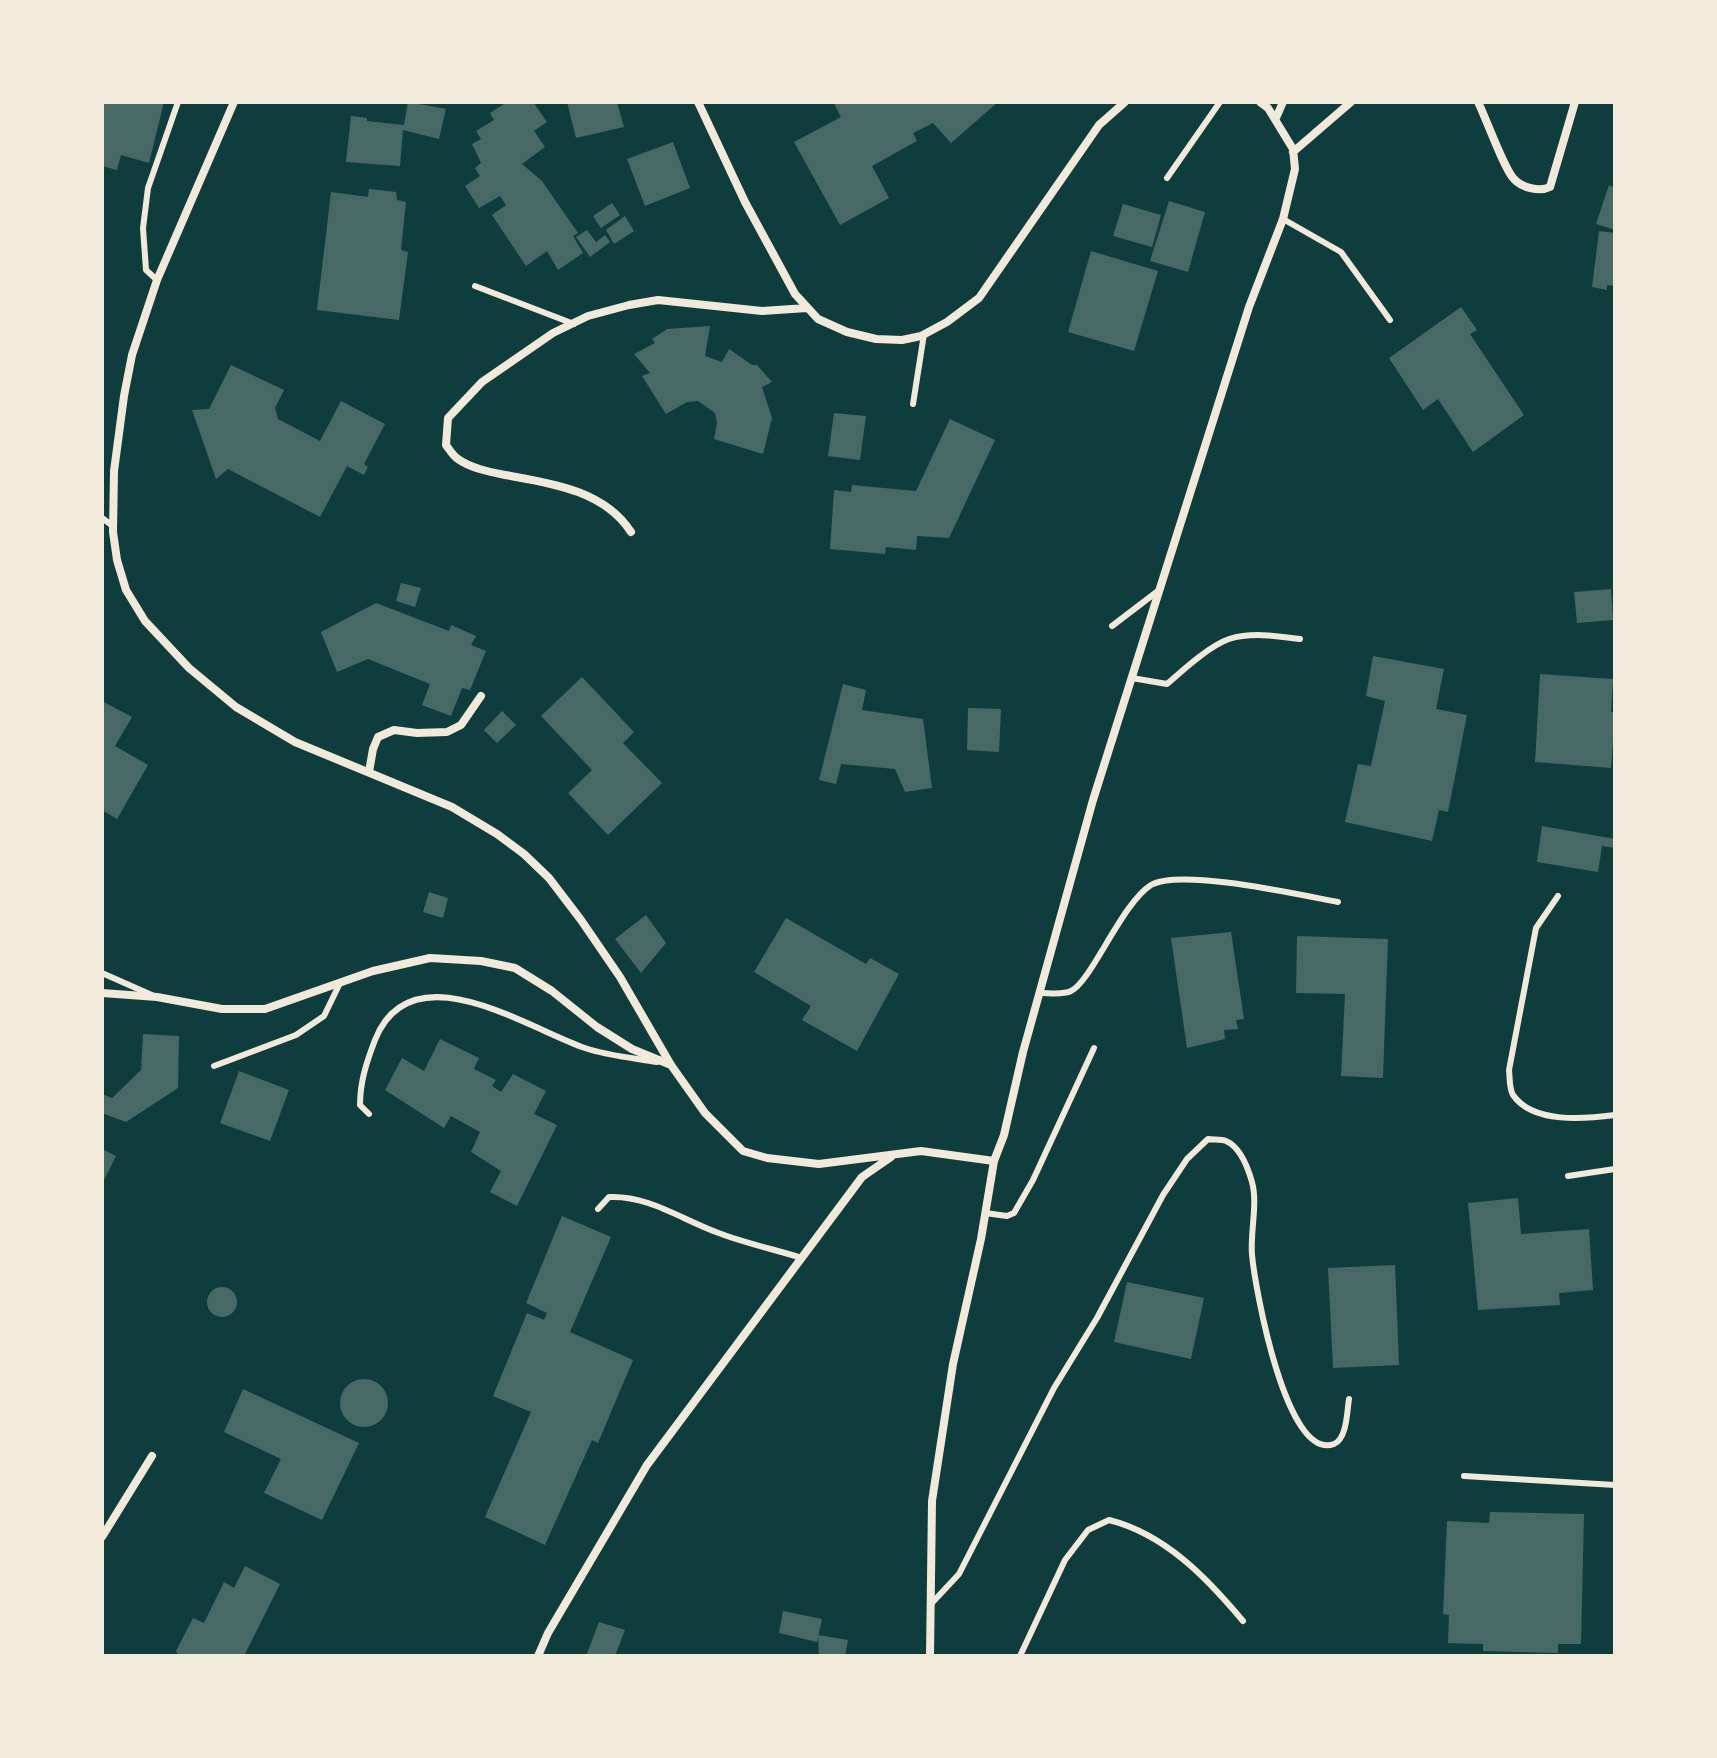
<!DOCTYPE html>
<style>
body{margin:0}
#map{position:relative;width:1717px;height:1758px;overflow:hidden;background:#0f3d3e;font-family:Inter,sans-serif}
canvas{display:block}
.frame{position:absolute;inset:0;border:104px solid #f1e9da;pointer-events:none}
</style>
<div id="map">
<canvas width="1717" height="1758"></canvas>
<div class="frame"></div>
</div>
<script>
const ctx = document.querySelector('canvas').getContext('2d');
ctx.lineJoin = 'round';
function paint(path, color) {
  ctx.fillStyle = color;
  ctx.fill(path, 'evenodd');
}
function stroke(path, color, width, dash) {
  ctx.strokeStyle = color;
  ctx.lineWidth = width;
  ctx.lineCap = dash ? 'butt' : 'round';
  ctx.setLineDash(dash || []);
  ctx.stroke(path);
}
paint(new Path2D(`
 M102,102H164L149,163L121,155L117,170L102,166Z
 M408,102L446,109L439,139L403,130L400,166L346,162L351,116L367,118V121L404,125Z
 M507,102H533L547,122L534,131L545,147L522,164L542,181L578,233L573,236L583,253L558,270L547,251L526,266L492,215L506,205L500,196L479,208L465,186L480,176L475,168L481,163L472,144L481,139L476,131L494,120L490,113Z
 M567,102H617L624,127L576,138Z
 M833,102H998L951,143L933,123L913,133L917,141L872,166L889,198L840,225L794,142L841,117Z
 M673,142L690,188L645,206L627,159Z
 M1609,185L1615,188V230L1596,224Z
 M369,189L396,192L397,200L406,202L401,250L408,252L399,320L317,310L331,192L368,197Z
 M1169,201L1205,212L1188,272L1150,261Z
 M612,203L620,215L601,228L593,216Z
 M1123,204L1161,215L1152,247L1113,236Z
 M625,216L634,231L614,244L606,230Z
 M587,230L596,242L605,235L610,242L590,257L576,237Z
 M1599,231L1615,233V286L1607,285V290L1592,287Z
 M1091,251L1158,271L1134,351L1068,332Z
 M1461,307L1477,330L1470,334L1524,415L1473,452L1438,399L1423,410L1389,358Z
 M710,326L705,356L722,362L729,349L752,365H757L772,382L762,387L772,418L763,454L714,439L717,423L715,413L698,401L687,402L666,414L642,376L650,373L634,354L655,343L652,339L667,329Z
 M231,365L284,390L275,408L278,419L320,441L341,401L385,424L364,464L368,467L364,475L347,466L320,517L228,469L216,479L192,410L209,409Z
 M834,413L866,416L860,460L828,456Z
 M950,419L995,440L949,538L917,536L916,550L886,547L885,554L830,549L834,490L851,492L852,485L916,491Z
 M401,583L421,588L415,607L396,601Z
 M1611,589L1613,620L1577,623L1574,592Z
 M376,603L449,631L451,625L476,636L471,645L486,651L470,690L462,688L451,716L422,705L430,684L368,659L337,672L321,632Z
 M1373,656L1444,669L1436,709L1467,715L1448,812L1439,810L1432,841L1345,822L1358,764L1371,766L1385,701L1366,696Z
 M1540,674L1613,679L1611,712H1615L1611,768L1535,762Z
 M582,677L634,732L623,743L662,783L608,835L568,793L592,770L541,716Z
 M843,684L866,690L862,710L923,719L932,788L905,792L895,769L841,764L836,784L819,780Z
 M102,701L132,717L115,746L148,765L117,819L102,810Z
 M968,708L1001,709L999,752L967,750Z
 M502,711L516,725L497,743L484,730Z
 M1542,826L1615,839V848L1602,846L1598,872L1537,862Z
 M429,892L448,898L443,918L423,912Z
 M646,915L666,943L641,973L615,939Z
 M786,918L866,964L870,958L899,974L857,1051L802,1020L811,1006L754,972Z
 M1231,932L1244,1019L1236,1020L1238,1029L1224,1030L1225,1039L1187,1048L1171,938Z
 M1297,936L1388,939L1383,1078L1341,1076L1345,994L1296,993Z
 M143,1034L179,1036L178,1088L126,1122L102,1113V1094L112,1098L141,1070Z
 M440,1039L479,1058L474,1069L496,1080L492,1086L501,1092L513,1074L546,1091L534,1114L557,1125L517,1206L490,1192L501,1171L471,1152L480,1132L451,1116L444,1128L385,1090L402,1058L424,1071Z
 M239,1071L289,1090L270,1141L220,1123Z
 M102,1149L116,1156L102,1184Z
 M1518,1198L1521,1234L1589,1229L1593,1290L1559,1293L1560,1305L1478,1310L1468,1203Z
 M562,1216L611,1237L570,1332L633,1360L598,1443L592,1440L545,1545L485,1517L531,1412L493,1396L527,1313L544,1320L547,1313L526,1303Z
 M1395,1265L1399,1365L1333,1368L1328,1268Z
 M1127,1282L1204,1298L1191,1359L1114,1342Z
 M207 1302a15 15 0 1 1 30 0a15 15 0 1 1-30 0Z
 M340 1403a24 24 0 1 1 48 0a24 24 0 1 1-48 0Z
 M243,1389L359,1443L322,1520L264,1493L281,1459L224,1432Z
 M1490,1512L1584,1514L1581,1644H1558V1653L1483,1651V1644L1448,1643L1449,1615L1443,1614L1447,1521L1489,1523Z
 M245,1566L280,1584L244,1656H179L176,1651L193,1618L204,1623L224,1582L234,1588Z
 M783,1611L822,1619L817,1642L779,1633Z
 M599,1622L625,1630L615,1656H586Z
 M818,1635L848,1640L845,1656H819Z`), '#486865');
stroke(new Path2D(`
 M1167,178L1220,102
 M1283,219L1341,252L1390,320
 M157,280L146,270L143,228L148,188L178,102
 M475,286L574,324
 M913,404L924,334
 M102,518L113,526
 M1112,626L1158,591
 M1132,678L1167,684C1183,670 1209,646 1229,639C1252,632 1277,636 1300,639
 M1558,896L1536,928L1509,1070C1510,1078 1509,1088 1513,1095C1533,1124 1585,1119 1615,1115
 M102,973L154,996
 M1041,993C1050,993 1063,995 1071,991C1091,982 1122,903 1151,885C1181,868 1300,895 1338,902
 M214,1066L296,1035L324,1016L340,983
 M369,1114L360,1105C360,1081 367,1061 375,1040C411,949 527,1028 585,1048C608,1056 634,1058 657,1062
 M1568,1176L1615,1169
 M598,1209L609,1197C647,1195 681,1219 716,1232C744,1243 773,1249 802,1258
 M985,1213L1007,1216L1014,1213L1033,1180L1094,1048
 M1464,1476L1615,1485
 M931,1604L959,1574L1054,1388L1097,1318L1163,1195L1187,1159L1208,1139C1213,1140 1221,1139 1226,1141C1240,1147 1248,1168 1252,1182C1258,1204 1250,1232 1252,1255C1255,1287 1286,1462 1334,1444C1347,1439 1347,1411 1349,1399
 M1020,1656L1065,1560L1088,1530L1109,1520C1165,1534 1207,1578 1243,1621`), '#f1e9da', 6);
stroke(new Path2D(`
 M234,102L157,280L132,355L124,396L114,471L113,532L117,560L126,590L145,621L189,668L236,707L295,742L452,807L497,834L524,854L549,878L581,920L620,977L671,1065L705,1113L743,1151L767,1158L819,1164L921,1151L994,1161
 M698,102L745,202L795,294L818,319L847,332L876,339L902,340L921,336L947,322L979,298L1099,125L1125,102
 M1478,102C1486,118 1504,169 1514,179C1522,188 1540,192 1550,187L1575,102
 M1276,118L1283,102
 M1293,152L1351,102
 M631,532C604,490 550,483 505,475C490,472 470,468 458,459C453,456 449,449 446,445L448,418L482,382L553,333L588,316L629,305L658,300L762,311L807,308
 M369,772L373,749L378,737L394,730L417,733L447,732L461,725L481,696
 M102,993L157,997L222,1009H265L373,971L430,958L481,961L515,968L552,991L597,1027L632,1049L671,1065
 M102,1537L152,1456
 M538,1656L548,1633L647,1465L862,1177L891,1157
 M930,1656L932,1501L953,1364L981,1239L994,1161L1004,1135L1023,1052L1093,800L1249,307L1283,219L1295,169L1293,149L1268,108L1260,102`), '#f1e9da', 8);
</script>
